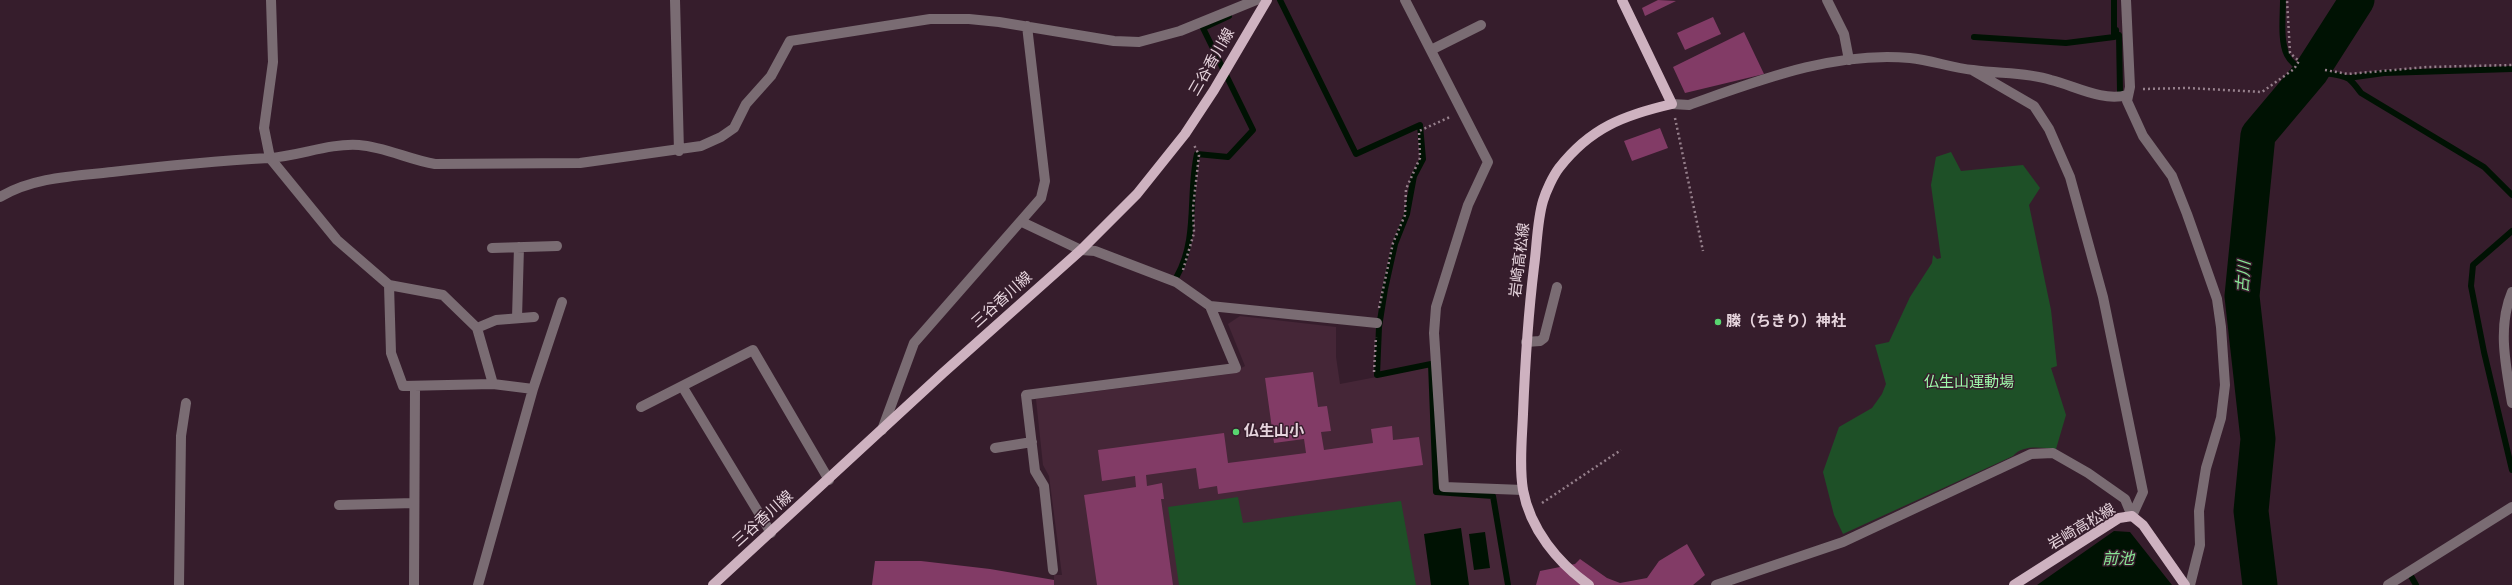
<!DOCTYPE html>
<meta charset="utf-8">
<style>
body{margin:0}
canvas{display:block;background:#361d2c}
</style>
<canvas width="2512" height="585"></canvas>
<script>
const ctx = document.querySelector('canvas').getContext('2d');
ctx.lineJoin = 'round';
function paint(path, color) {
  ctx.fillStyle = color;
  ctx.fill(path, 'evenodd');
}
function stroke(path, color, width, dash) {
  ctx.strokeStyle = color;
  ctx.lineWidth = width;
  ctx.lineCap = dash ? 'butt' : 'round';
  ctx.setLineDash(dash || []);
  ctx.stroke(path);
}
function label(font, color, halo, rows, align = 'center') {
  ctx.font = font + ' Figtree,"Noto Sans JP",sans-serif';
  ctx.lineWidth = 3;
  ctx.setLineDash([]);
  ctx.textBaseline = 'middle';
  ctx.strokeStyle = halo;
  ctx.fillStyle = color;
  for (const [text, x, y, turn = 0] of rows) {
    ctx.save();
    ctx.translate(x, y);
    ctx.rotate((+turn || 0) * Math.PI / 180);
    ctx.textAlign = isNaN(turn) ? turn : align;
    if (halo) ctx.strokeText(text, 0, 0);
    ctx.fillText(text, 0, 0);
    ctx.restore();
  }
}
paint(new Path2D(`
 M1240,316L1336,327V357L1340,384L1429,367L1435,494L1492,497L1507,585H1054V575H1062L1049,476L1043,465L1036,399L1230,374L1245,366L1228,324Z`), '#452637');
paint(new Path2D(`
 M1951,152L1961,171L2023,165L2040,188L2029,205L2051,310L2057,366L2051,368L2066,415L2056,449C2042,448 2023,444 2013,456L1843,534L1834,515L1823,472L1839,427L1872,408L1882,394L1886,384L1875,345L1889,342L1910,297L1932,263L1933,255L1937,259L1941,258L1931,185L1936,157Z
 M1238,497L1243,523L1401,501L1416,585H1179L1168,507Z`), '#1e5027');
paint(new Path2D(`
 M1461,528L1469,585H1431L1424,534Z
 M2114,531L2130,532L2172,585H2037Z
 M1485,532L1490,568L1474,570L1469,534Z`), '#001203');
stroke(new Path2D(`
 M1280,0L1356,154L1420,125L1423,159L1414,176L1407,214L1395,244L1385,289L1379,327L1377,375L1431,364L1436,492L1493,496L1508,585
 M2283,0C2283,16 2280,41 2287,55C2299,79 2333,69 2349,79C2353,82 2358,89 2361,93L2484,167L2512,195
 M2116,30V36L2119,35L2120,92
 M1974,37L2066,43L2114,37V0
 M2348,78L2384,73L2512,69
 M2512,231L2473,265L2471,286L2484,352L2512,470
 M1177,276C1198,239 1188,195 1197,154L1228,157L1253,130L1203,28L1229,16
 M2411,576L2416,585`), '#001203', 6);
stroke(new Path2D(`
 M2260,585L2251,511L2258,439L2242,296L2258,135L2311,72L2357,0`), '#001203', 35);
paint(new Path2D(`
 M1658,0L1676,1L1645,16L1642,8Z
 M1713,17L1721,34L1685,50L1677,33Z
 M1744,32L1764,74L1685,93L1673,67Z
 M1660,128L1668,148L1632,161L1624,141Z
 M1313,372L1318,407L1327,406L1331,431L1321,432L1324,450L1373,443L1371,429L1392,426L1393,440L1419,437L1423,465L1218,494L1217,486L1199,489L1196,468L1146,475L1147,486L1162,483L1164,499H1161L1173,585H1097L1084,495L1136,487L1135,476L1102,481L1098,450L1224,433L1228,463L1306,453L1304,439L1274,443L1265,378Z
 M1687,544L1705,575L1693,585H1536L1540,571L1575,564L1580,559L1607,578L1620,583L1647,578L1659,561Z
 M875,561H921L990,569L1054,580V585H872Z`), '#823b66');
stroke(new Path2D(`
 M2325,70L2348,74L2427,67L2512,65
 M2143,89L2188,88L2262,92L2294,69L2299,61L2290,53L2287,0
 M1675,118L1703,251
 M1183,270L1194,233L1193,208L1199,155L1194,145
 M1379,308L1393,243L1405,215L1406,189L1420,158L1419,131L1450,117
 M1374,372L1376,337
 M1542,503L1621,450`), '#96808c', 2.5, [2, 3]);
stroke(new Path2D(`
 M271,0L273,62L264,128L270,158L337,240L389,285L443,295L477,328L493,384
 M675,0L679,151
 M1405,0L1488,162L1468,205L1436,307L1434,333L1444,487L1523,490
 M1827,0L1844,34L1849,60
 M2126,0L2130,87L2127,101L2143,136L2172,176L2187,214L2217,299L2221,327L2225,385L2221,418L2206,468L2199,511L2200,545L2190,585
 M1431,50L1481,25
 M1672,104L1689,105C1760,80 1834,51 1910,58C1931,60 1952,68 1973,70C1999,74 2026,72 2051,80C2075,86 2103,102 2127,95
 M0,197C33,177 75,176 112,172C164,166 216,161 269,158C299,156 329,143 359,145C385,147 410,160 435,164L580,163L701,146L721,137L734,128L746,104L771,76L790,41L930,19H969L999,22L1114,41L1139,42L1180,31L1256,0
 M1022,222L1081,250L1095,251L1176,282L1210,306L1236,368L1026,395L1035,471L1044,486L1053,570
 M492,248L557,246
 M389,285L391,353L403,386L493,384L533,389
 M2512,292C2497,327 2506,367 2512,403
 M1210,306L1377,323
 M517,318L519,247
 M477,328L496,320L534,317
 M1526,342L1540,341L1544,338L1557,287
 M682,386L771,533
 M641,407L753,350L829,480
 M882,430L914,343L1041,198L1045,181L1027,26
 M995,448L1032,442
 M339,505L414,503
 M179,585L181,436L186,403
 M414,585L415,388
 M478,585L533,389L562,302
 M1716,585L1843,542L2031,454L2053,453L2088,473L2125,499L2132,516L2143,492L2103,297L2070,177L2049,129L2034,106L1972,70
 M2388,585L2512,507`), '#7a6c73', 10);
stroke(new Path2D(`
 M713,585L943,373L1081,250L1137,194L1185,134L1214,90L1267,0
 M1589,585C1558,563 1530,529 1523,490C1519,466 1522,439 1523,414C1525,365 1528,316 1534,267C1537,246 1537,221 1543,201C1546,191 1553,176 1559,168C1590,128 1624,115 1672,104L1622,0
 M2014,585L2119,518L2132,516L2143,525L2185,585`), '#ceb2c0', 10);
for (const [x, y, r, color] of [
 [1718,322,4,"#58d570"],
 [1236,432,4,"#58d570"]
]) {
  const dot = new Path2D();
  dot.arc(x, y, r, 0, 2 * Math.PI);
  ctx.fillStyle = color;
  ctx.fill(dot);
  stroke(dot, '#361d2c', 1.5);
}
label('15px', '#e6d4dd', '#361d2c', [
 ["三谷香川線",1212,62,-60],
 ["岩崎高松線",1520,260,-83],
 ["三谷香川線",1002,300,-42],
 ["三谷香川線",763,519,-42],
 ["岩崎高松線",2082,527,-31]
]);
label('bold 15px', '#e6d4dd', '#361d2c', [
 ["榺（ちきり）神社",1726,322],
 ["仏生山小",1244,432]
], 'left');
label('15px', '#9df9a9', '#361d2c', [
 ["仏生山運動場",1969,383]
]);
label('italic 16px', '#88e595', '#361d2c', [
 ["古川",2244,277,-86],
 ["前池",2118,559]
]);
</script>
